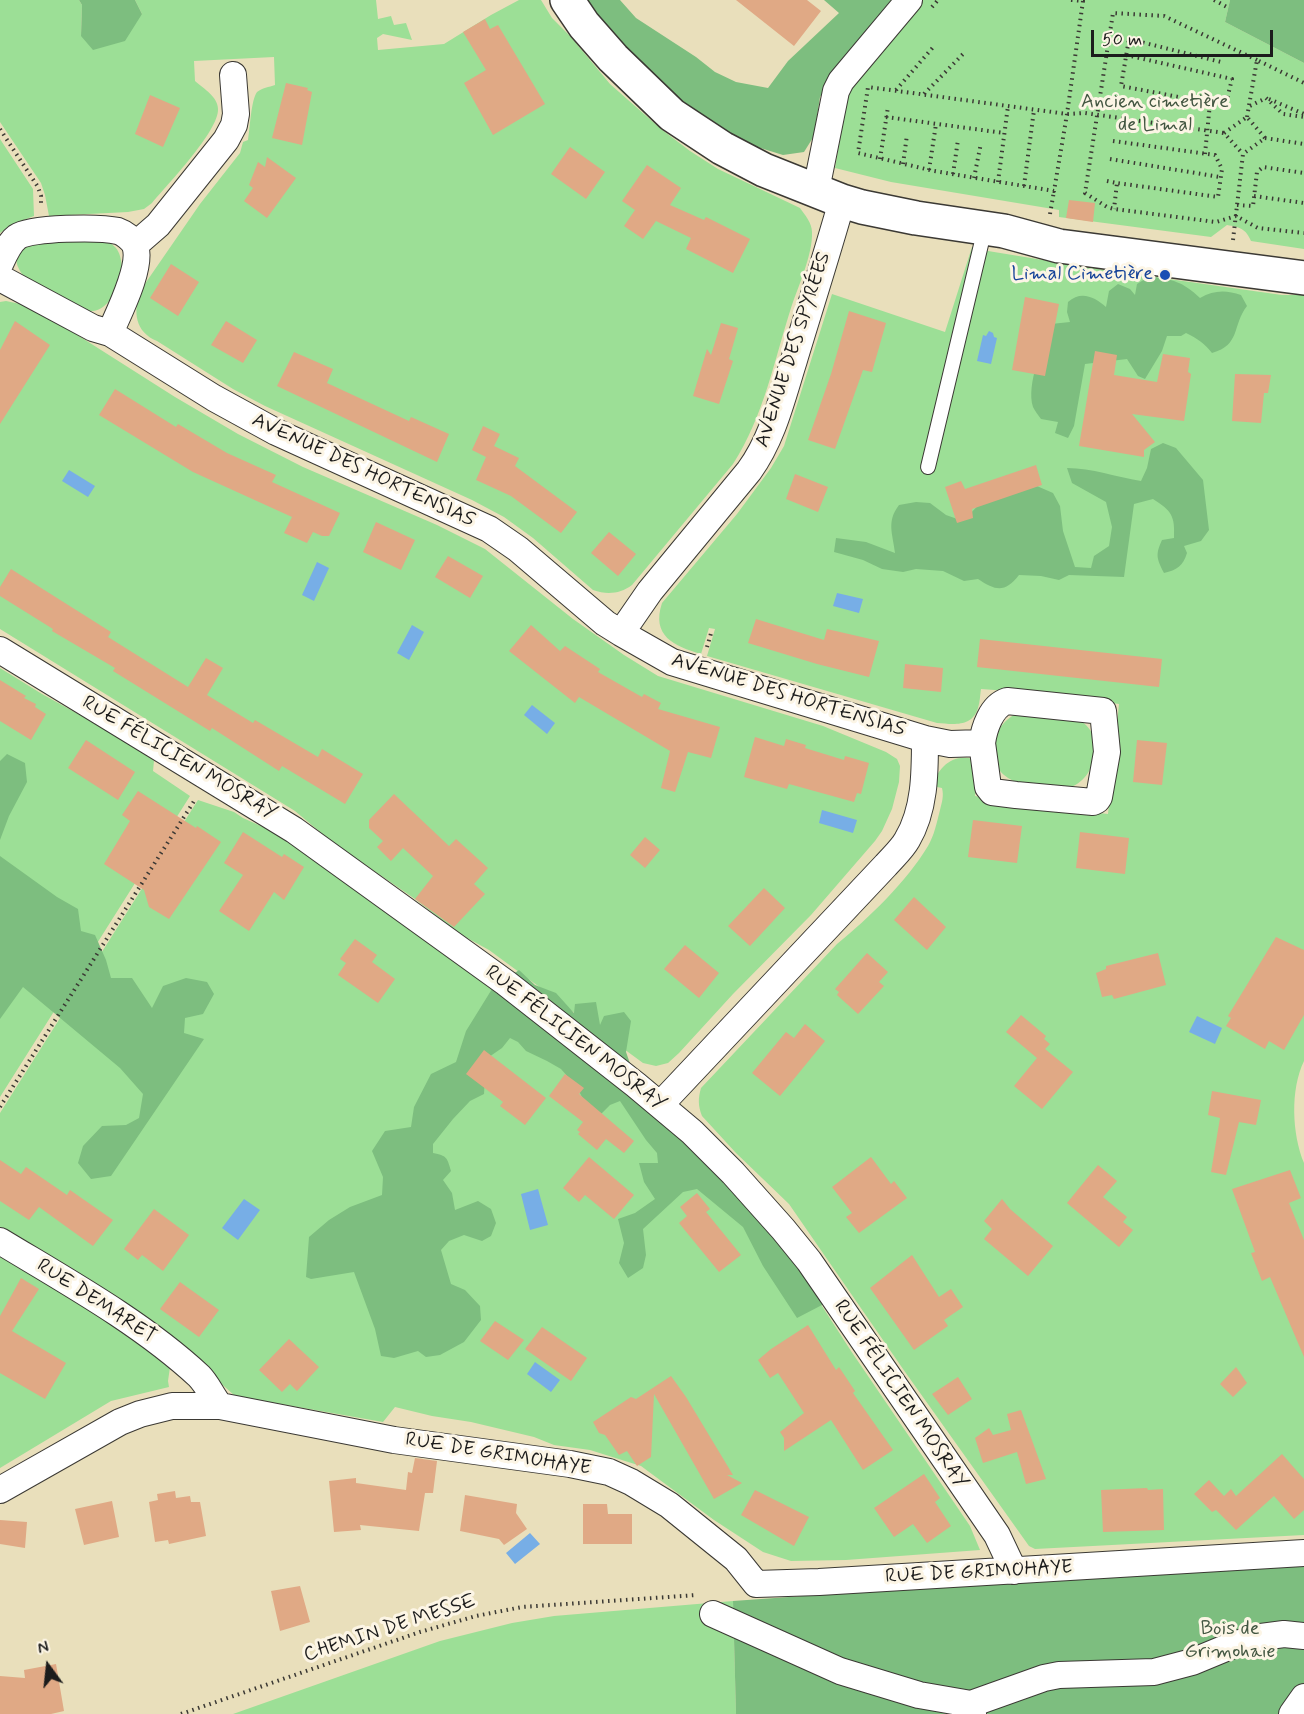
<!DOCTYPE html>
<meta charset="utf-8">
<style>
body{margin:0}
#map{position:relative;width:1304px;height:1714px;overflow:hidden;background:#e9dfbb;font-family:Mynerve,sans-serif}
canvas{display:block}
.north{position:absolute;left:18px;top:1636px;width:60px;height:60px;-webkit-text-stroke:4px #fcf5e5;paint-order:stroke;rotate:345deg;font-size:16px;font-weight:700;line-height:24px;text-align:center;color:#1c1c1c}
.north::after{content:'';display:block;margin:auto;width:21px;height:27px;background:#1c1c1c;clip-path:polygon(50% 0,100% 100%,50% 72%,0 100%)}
.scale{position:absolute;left:1091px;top:30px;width:182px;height:27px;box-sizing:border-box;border:3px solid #1c1c1c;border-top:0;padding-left:8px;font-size:18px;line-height:21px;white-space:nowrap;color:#1c1c1c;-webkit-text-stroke:4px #fcf5e5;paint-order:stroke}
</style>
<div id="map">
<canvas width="1304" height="1714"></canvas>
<div class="north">N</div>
<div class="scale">50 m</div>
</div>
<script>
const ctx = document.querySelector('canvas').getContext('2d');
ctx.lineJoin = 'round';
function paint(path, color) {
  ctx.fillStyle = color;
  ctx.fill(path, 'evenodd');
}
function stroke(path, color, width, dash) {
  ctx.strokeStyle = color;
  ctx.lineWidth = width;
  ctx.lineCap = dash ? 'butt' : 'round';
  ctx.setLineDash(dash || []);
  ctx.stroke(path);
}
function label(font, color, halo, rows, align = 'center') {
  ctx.font = font + ' Mynerve,sans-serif';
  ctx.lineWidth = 6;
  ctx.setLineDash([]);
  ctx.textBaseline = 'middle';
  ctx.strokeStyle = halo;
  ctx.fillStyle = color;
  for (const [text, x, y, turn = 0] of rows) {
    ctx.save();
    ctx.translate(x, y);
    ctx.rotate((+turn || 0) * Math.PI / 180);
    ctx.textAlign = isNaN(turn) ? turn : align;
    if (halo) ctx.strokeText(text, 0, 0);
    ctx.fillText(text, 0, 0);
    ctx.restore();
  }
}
paint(new Path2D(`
 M0,0H79L82,5L81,36L142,14L135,0H376L378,19L391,16L394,25L406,23L412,40L383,34L377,38L378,50L444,44L491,15L519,0H541L552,18L570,36L610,84L661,129L690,151L718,169L800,208C805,215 812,223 812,232C813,254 798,287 791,308C774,361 764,416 733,464L632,585C620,594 607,595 593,590L533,538L504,517L472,500L265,406L233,389L157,341C135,332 133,312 140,291L200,204L240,153L243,142L248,140C250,129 251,100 257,92C262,88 269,87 275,85L274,57L194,61L195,81C204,89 218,97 218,109C219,131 167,185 152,203L144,209L128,212L49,216L45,195L41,183L0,122Z
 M917,0H1230L1225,22L1304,63V249L1251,241C1246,229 1240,227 1227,225L1211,237L1059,217V210L891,182L835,168L850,80Z
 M0,139L33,189L34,216L11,225L0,233Z
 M94,236C112,243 120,245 122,267C122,279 118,288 112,297C93,327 66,302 45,289C36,284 23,279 19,269C14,260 17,251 23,243Z
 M972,247L988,251L1098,269L1282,295H1304V1061C1290,1090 1292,1134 1304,1163V1535L1035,1549L1029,1546L903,1369L789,1204L736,1153L702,1116C698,1106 698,1098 701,1088L837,944C869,918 907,881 928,846C934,836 937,822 940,810C942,802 944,796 942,788L932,786C938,768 952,753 973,759L978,773L975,796L1011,803L1108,814L1119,704L1049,694L981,689C980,695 980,702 978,708C972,728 952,724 937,723L707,656L715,629L709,628L701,654C674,646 651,636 662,603L737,514L771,468L784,446L832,294L945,332Z
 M6,301L25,305L38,310L175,397L238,434L303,467L437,525L485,549L573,619L624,655L658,676L823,726L886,752L897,759L900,766L899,782L892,809L882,831L875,841L811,915L733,994L679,1053L668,1063L656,1066L643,1063L489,950L458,933L415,899L332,842L295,811L0,629V302Z
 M0,668L42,694L138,747L154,761L153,771L190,796L0,1097Z
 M1019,712C1033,713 1062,714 1074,718C1106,728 1099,777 1071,787C1064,789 1056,787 1048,786C1034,785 1020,786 1008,778C980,759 992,725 1019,712Z
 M198,800L234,812L243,818L272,831L366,897L410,930L508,999L607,1082L793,1261L851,1351L970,1526L980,1550L846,1560L791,1561L763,1552L714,1520L641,1466L590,1450L554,1445L534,1437L471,1422L432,1416L395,1407L383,1422L235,1396L216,1379L0,1231V1113Z
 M0,1249L111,1322L170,1367L168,1381L169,1387L111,1401L0,1468Z
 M733,1601L736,1714H233L440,1641L512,1623L554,1616Z`), '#9cdf96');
paint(new Path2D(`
 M79,0H135L142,14L125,41L93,50L81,36L82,5Z
 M586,0H620L636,18L696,57L715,72L736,82L768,88L788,61L839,13L824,0H897L834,74L820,97L814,136L804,152L783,155L741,142L663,94L604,29Z
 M1230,0H1304V63L1225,22Z
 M1150,276C1173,280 1182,281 1200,298C1214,290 1226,290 1241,295L1247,306C1232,325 1241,345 1212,353C1205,344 1197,338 1186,333L1181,336H1167L1162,351L1145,379L1138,376L1127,359L1085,364L1074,426L1068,438L1055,433L1058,422L1041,419C1038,415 1035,411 1033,407C1026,384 1043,346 1051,324L1070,322L1067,312L1068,302C1081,290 1095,297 1106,307L1109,291L1118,284L1130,289L1135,295L1137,284Z
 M1163,443L1176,448L1203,480L1209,530L1201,541L1184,546L1187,553C1183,566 1177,570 1164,573C1157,559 1155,555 1162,540L1174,538C1175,516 1172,511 1153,499L1134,504L1124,577L1069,575L1059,580L1041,576L1019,575C1005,593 996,591 978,579L964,581L943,571L916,569L903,572L882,569L863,560L834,552L836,538L866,542L895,553C893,534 886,522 899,505L916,502L930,503L946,515L963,521L997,486L1023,480L1053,493L1060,506L1063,531L1075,567L1091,568L1094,556L1109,546L1112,527L1106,502L1072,483L1067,468C1092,468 1116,477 1141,481L1147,468L1151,449Z
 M7,754L25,763L27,782L9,816L0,840V761Z
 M0,856L57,897L78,909L81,931L95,935L106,960L111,978H132L152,1008L163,986L186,978L207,982L214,994L203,1014L185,1018L184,1033L204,1039L111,1176L91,1179L78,1163L83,1146L102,1126L126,1125L139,1118L143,1094L120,1068L23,987L0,1019Z
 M519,970L535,985L556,993L574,1013L575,1004L596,1002L600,1025L604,1016L624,1012L631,1021L626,1052L634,1075L715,1137L744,1170L825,1293L822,1305L797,1318L763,1266L743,1227L697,1189L683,1192L643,1229L646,1255L643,1268L628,1278L619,1263L624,1243L618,1219L635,1213L655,1199L644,1182L639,1163H658L657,1153L646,1140L620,1101L610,1105L601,1114L584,1101L577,1087L561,1069L547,1061L526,1051L518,1042L510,1038L502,1048L486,1059L484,1094L470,1101L453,1119L433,1144V1153C447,1156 447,1157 451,1171L443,1180L452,1193L455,1210L478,1201L491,1209L496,1223L491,1236L482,1241L464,1235L449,1241L441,1250L451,1284L465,1290L480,1306L481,1320L464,1342L440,1355L426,1357L418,1351L394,1358L381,1356L375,1329L354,1272L311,1279L306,1277L309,1237L329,1220L350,1207L382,1195L383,1177L372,1151L385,1131L411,1127L414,1107L431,1074L456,1062L466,1031L492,989Z
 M1304,1564V1714H736L733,1601L999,1582Z`), '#7dbe7f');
paint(new Path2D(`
 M989,331L993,333L994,337L997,338L991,364L977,361L983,335L986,336Z
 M69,470L95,486L88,497L62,481Z
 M317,562L329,568L314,601L302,595Z
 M837,593L863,599L859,613L833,606Z
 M412,625L424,632L409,660L397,653Z
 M532,705L555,723L547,734L524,715Z
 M822,810L857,820L853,833L819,823Z
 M1197,1016L1222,1028L1215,1044L1189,1032Z
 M538,1189L548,1225L530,1230L521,1194Z
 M244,1199L260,1210L238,1240L222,1228Z
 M535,1362L560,1380L551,1392L527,1374Z
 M530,1533L540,1544L515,1564L506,1553Z`), '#77aee6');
paint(new Path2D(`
 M736,0H807L821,11L794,46Z
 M485,19L490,29L498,25L545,104L493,135L464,83L486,70L463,32Z
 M286,83L308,88L307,90L312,92L302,145L272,138Z
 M150,95L180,108L163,147L135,134Z
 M570,147L605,172L586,199L551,174Z
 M267,157L296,178L267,218L244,201L253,188L249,185L258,162L265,167Z
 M647,165L681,188L670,205L704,220L706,217L750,239L733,273L686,249L691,238L656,221L643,239L624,226L635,210L622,201Z
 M1069,200L1095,203L1093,222L1066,218Z
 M171,264L199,282L178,316L150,298Z
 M1025,297L1059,304L1045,376L1012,370Z
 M849,311L886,323L872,372L863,370L835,449L808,440L831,374Z
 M15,321L50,345L0,424V350Z
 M226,321L257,340L243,363L211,345Z
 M721,323L738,328L729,359L733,361L719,404L693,396L707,349L711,355Z
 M1095,351L1117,355L1114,375L1157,382L1163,354L1190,358L1188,372L1191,374L1184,421L1132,414L1155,442L1144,450V457L1079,446Z
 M294,352L333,369L327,383L409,421L411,417L449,434L437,462L277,386Z
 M1235,374L1271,375L1268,393H1264L1261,423L1232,421Z
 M115,389L176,427L178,424L227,453L276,475L272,482L340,513L329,536H322L313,532L307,543L284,533L292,517L193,472L99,415Z
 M483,426L500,434L494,446L519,458L515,466L577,512L561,533L511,496L476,480L486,457L472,450Z
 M1036,465L1042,485L972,509L973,518L957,523L945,487L961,481L965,489Z
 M795,474L828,487L818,512L786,499Z
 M376,522L415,540L401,570L363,552Z
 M609,532L636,554L618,576L591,553Z
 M448,556L483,576L470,598L435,577Z
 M11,569L111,632L108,637L188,687L206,658L223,668L207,695L253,723L255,720L318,757L322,749L363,774L345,804L282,766L279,771L212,728L210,731L113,671L115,668L52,631L53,629L0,596V587Z
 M756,619L824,640L827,629L879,641L869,677L817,664L748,643Z
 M531,625L560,651L565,646L600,669L598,672L642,697L644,694L661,703L658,709L720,727L711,758L688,752L675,792L661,788L670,751L579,697L575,703L509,651Z
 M980,639L1162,659L1159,687L977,667Z
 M905,664L943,668L941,692L903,688Z
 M0,680L26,696L24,698L36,704L35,707L46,714L31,740L0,721Z
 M755,737L784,746L786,739L806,745L805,748L844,760L845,756L869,763L861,794L857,793L854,802L789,784L787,789L744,777Z
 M86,740L135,772L118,800L68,768Z
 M1137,740L1167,743L1162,785L1133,782Z
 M138,791L196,828L197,826L221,842L169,919L149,907L144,890L104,864L130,821L122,815Z
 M394,794L449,846L456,839L488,868L474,884L485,894L454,927L415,899L433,876L403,848L391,861L377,847L383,841L369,828V820Z
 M973,820L1022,826L1017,863L968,857Z
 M243,832L282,857L284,854L304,867L284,900L274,892L249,931L219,911L243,875L224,863Z
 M1080,832L1129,838L1125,874L1076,868Z
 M645,837L660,850L645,868L630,855Z
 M764,888L785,908L750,946L728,926Z
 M914,897L946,927L927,950L894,920Z
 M1276,937L1304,950V1015L1284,1050L1269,1041L1265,1049L1226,1026L1231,1018L1228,1016Z
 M355,939L377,955L372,962L395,979L378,1003L338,975L346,963L340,959Z
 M685,945L719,973L699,998L664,969Z
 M867,953L888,972L879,982L884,986L858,1014L837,995L839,992L835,989Z
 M1158,953L1166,985L1114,999L1112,995L1102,997L1096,973L1106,969V966Z
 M1021,1015L1046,1036L1044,1039L1050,1044L1045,1049L1073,1072L1042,1109L1014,1086L1037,1058L1006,1032Z
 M805,1024L825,1041L780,1096L752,1073L786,1032L794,1038Z
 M484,1050L546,1098L525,1125L500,1106L503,1102L466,1074Z
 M565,1074L584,1088L579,1094L634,1141L624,1153L606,1139L597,1150L578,1134L580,1132L577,1130L583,1122L549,1096Z
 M1212,1091L1261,1100L1256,1125L1239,1122L1226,1175L1211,1172L1220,1118L1208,1115Z
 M589,1157L634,1195L614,1219L585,1195L579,1202L563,1188Z
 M871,1157L891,1184L894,1181L907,1198L859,1233L846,1217L852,1213L832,1187Z
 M0,1160L21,1174L26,1167L67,1195L70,1190L113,1220L93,1246L39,1207L29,1220L0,1201Z
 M1098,1165L1117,1181L1103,1197L1127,1217L1123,1222L1133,1230L1119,1247L1067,1203Z
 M1290,1170L1301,1198L1289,1203L1304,1240V1357L1270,1277L1262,1281L1251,1253L1255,1252L1232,1189Z
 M697,1193L710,1209L706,1212L741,1255L719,1272L679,1223L687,1216L680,1207Z
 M1002,1199L1010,1209L1053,1246L1028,1276L984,1239L992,1229L984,1221Z
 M154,1209L189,1235L163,1271L142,1255L138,1260L124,1249Z
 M912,1255L939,1297L951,1289L963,1307L944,1320L948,1326L914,1350L870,1288Z
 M21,1278L39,1289L12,1331L66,1363L45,1399L0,1373V1316Z
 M180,1282L219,1310L199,1337L160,1309Z
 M495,1321L524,1340L508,1360L480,1341Z
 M808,1325L836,1370L839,1367L855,1391L853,1393L893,1450L863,1470L831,1420L784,1451V1438L780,1432L804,1413L778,1373L770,1378L758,1360L771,1349Z
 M542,1327L587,1358L571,1381L525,1349Z
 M289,1339L319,1367L297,1391L290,1384L282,1392L259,1370Z
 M1236,1367L1247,1383L1233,1397L1220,1384Z
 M671,1376L686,1397L733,1475H727L742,1483L714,1499L654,1394L651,1457L637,1466L627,1451L619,1455L605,1435L599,1433L593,1422L631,1397L636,1399Z
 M958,1377L972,1399L948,1415L932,1394Z
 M1021,1410L1046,1479L1026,1484L1017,1452L983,1463L975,1438L989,1428L993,1435L1011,1430L1007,1414Z
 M1282,1454L1304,1479V1510L1294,1519L1274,1496L1236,1530L1216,1510L1212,1512L1194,1494L1209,1480L1224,1496L1231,1489L1236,1496Z
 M415,1458L437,1461L433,1493H425L419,1531L360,1525L361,1530L334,1532L329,1481L356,1478V1483L406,1490L408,1472L412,1473Z
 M924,1474L940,1498L935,1502L951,1526L927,1543L913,1524L894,1537L874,1508Z
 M1147,1488L1148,1490L1163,1489L1164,1530L1103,1532L1101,1490Z
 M755,1490L809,1517L794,1546L741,1515Z
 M175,1491L176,1498L190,1496L191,1502H200L206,1536L169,1544L168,1540L155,1542L149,1502L158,1500L157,1494Z
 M465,1495L517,1504L516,1513L527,1529L504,1545L499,1539L460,1531Z
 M112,1501L119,1537L84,1545L75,1509Z
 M583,1504H607L608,1514H632V1544H583Z
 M0,1520L27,1522L25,1548L0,1544Z
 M300,1586L310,1622L280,1631L271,1591Z
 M56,1664L64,1711L51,1714H0V1676L25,1678L24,1670Z`), '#e0a985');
const lane = new Path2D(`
 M928,467L985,228`);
const street = new Path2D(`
 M816,190L836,91L841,81L909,0
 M135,245L158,225L226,140L234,125L236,114L233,75
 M0,264C4,255 9,243 17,237C31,227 101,227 118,231C124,233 132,239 135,245C143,266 119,312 110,333
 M0,278L93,328L110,333L214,398L276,432L489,529L518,549L605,623L621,633L672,662L925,739C925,773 925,810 907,840C902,849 893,857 886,865L660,1105
 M621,633L650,591L749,471C773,438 782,398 794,360C810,307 827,254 842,201
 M0,650L294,830L506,983L636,1085L692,1132L733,1173L783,1229L809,1261L997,1535L1014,1571
 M925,739L950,744L982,743L988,787L992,792L1016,795L1093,802L1097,800L1099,797L1107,752L1103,711L1007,701C991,706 984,729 982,743
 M0,1241C66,1281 142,1323 199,1376C208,1385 212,1397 220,1406
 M0,1490L120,1422L140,1414L172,1406H220L394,1440L570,1464L609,1472L631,1482L669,1505L736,1559L756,1584L819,1582L1304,1553
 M713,1614L840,1671L919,1695L971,1704L973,1714
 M971,1704L1044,1678L1059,1675L1154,1672L1192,1662L1233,1645L1261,1637L1284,1634L1304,1636
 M1292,1714L1304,1697`);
const secondary = new Path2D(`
 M567,0L584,25L613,58L672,115L722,148L764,170L842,201L862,207L916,218L1004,231L1059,246L1304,278`);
stroke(lane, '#3b3934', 16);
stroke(street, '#3b3934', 28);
stroke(secondary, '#3b3934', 36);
stroke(new Path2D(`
 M1071,0L1083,1L1067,114L1054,191L934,171L858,153L868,87L1067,114L1085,113L1224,133
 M1214,0L1227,7
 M932,7L938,0
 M1126,55L1232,79L1227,99L1217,104L1210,103
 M1257,60L1164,16L1113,13L1085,193L1107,207L1114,209L1216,222L1236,216L1258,228L1304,233
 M896,90L935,45
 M924,94L963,54
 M1266,98L1283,114L1304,117
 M1269,99L1304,114
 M1250,106L1266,98
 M886,117L1004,133
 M1247,117L1257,60L1304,83
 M0,129L38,187L41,196V206
 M1265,138L1304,144
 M1113,141L1215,155L1222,169L1218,197L1117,183
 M1205,154L1210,103L1121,86L1129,39L1221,62
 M880,159L888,107
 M1110,159L1220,177
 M903,164L907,135
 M929,170L936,124
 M953,174L958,140
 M974,178L981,143
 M1107,181L1117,183L1114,209
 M998,182L1008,106
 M1024,186L1034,110
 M1254,196L1304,203
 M1237,205L1253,206L1257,172L1263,167L1304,173
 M1050,214L1054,191
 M1233,240L1243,154L1265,138L1247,117L1224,133L1243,154
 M707,647L712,630
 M0,1107L196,798
 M181,1714L420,1632L476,1616L522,1607L697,1595`), '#3b3934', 4, [1.5, 4.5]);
stroke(lane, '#fff', 14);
stroke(street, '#fff', 26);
stroke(secondary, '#fff', 33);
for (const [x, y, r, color] of [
 [1165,275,6,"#1a4fb4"]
]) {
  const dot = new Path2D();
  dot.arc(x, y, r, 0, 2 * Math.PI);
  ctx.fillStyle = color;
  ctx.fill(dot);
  stroke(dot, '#fcf5e5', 2);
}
label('20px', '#425641', '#fcf5e5', [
 ["Ancien cimetière",1155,103],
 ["de Limal",1155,126],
 ["Bois de",1230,1630],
 ["Grimohaie",1230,1653]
]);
label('20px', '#164399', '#fcf5e5', [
 ["Limal Cimetière",1153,275]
], 'right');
label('20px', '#1c1c1c', '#fcf5e5', [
 ["AVENUE DES SPYRÉES",794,350,-72],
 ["AVENUE DES HORTENSIAS",363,471,25],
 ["AVENUE DES HORTENSIAS",788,696,17],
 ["RUE FÉLICIEN MOSRAY",179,759,31],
 ["RUE FÉLICIEN MOSRAY",575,1039,38],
 ["RUE DEMARET",96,1302,33],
 ["RUE FÉLICIEN MOSRAY",900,1395,56],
 ["RUE DE GRIMOHAYE",498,1455,9],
 ["RUE DE GRIMOHAYE",979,1573,-3],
 ["CHEMIN DE MESSE",390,1629,-18]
]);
</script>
